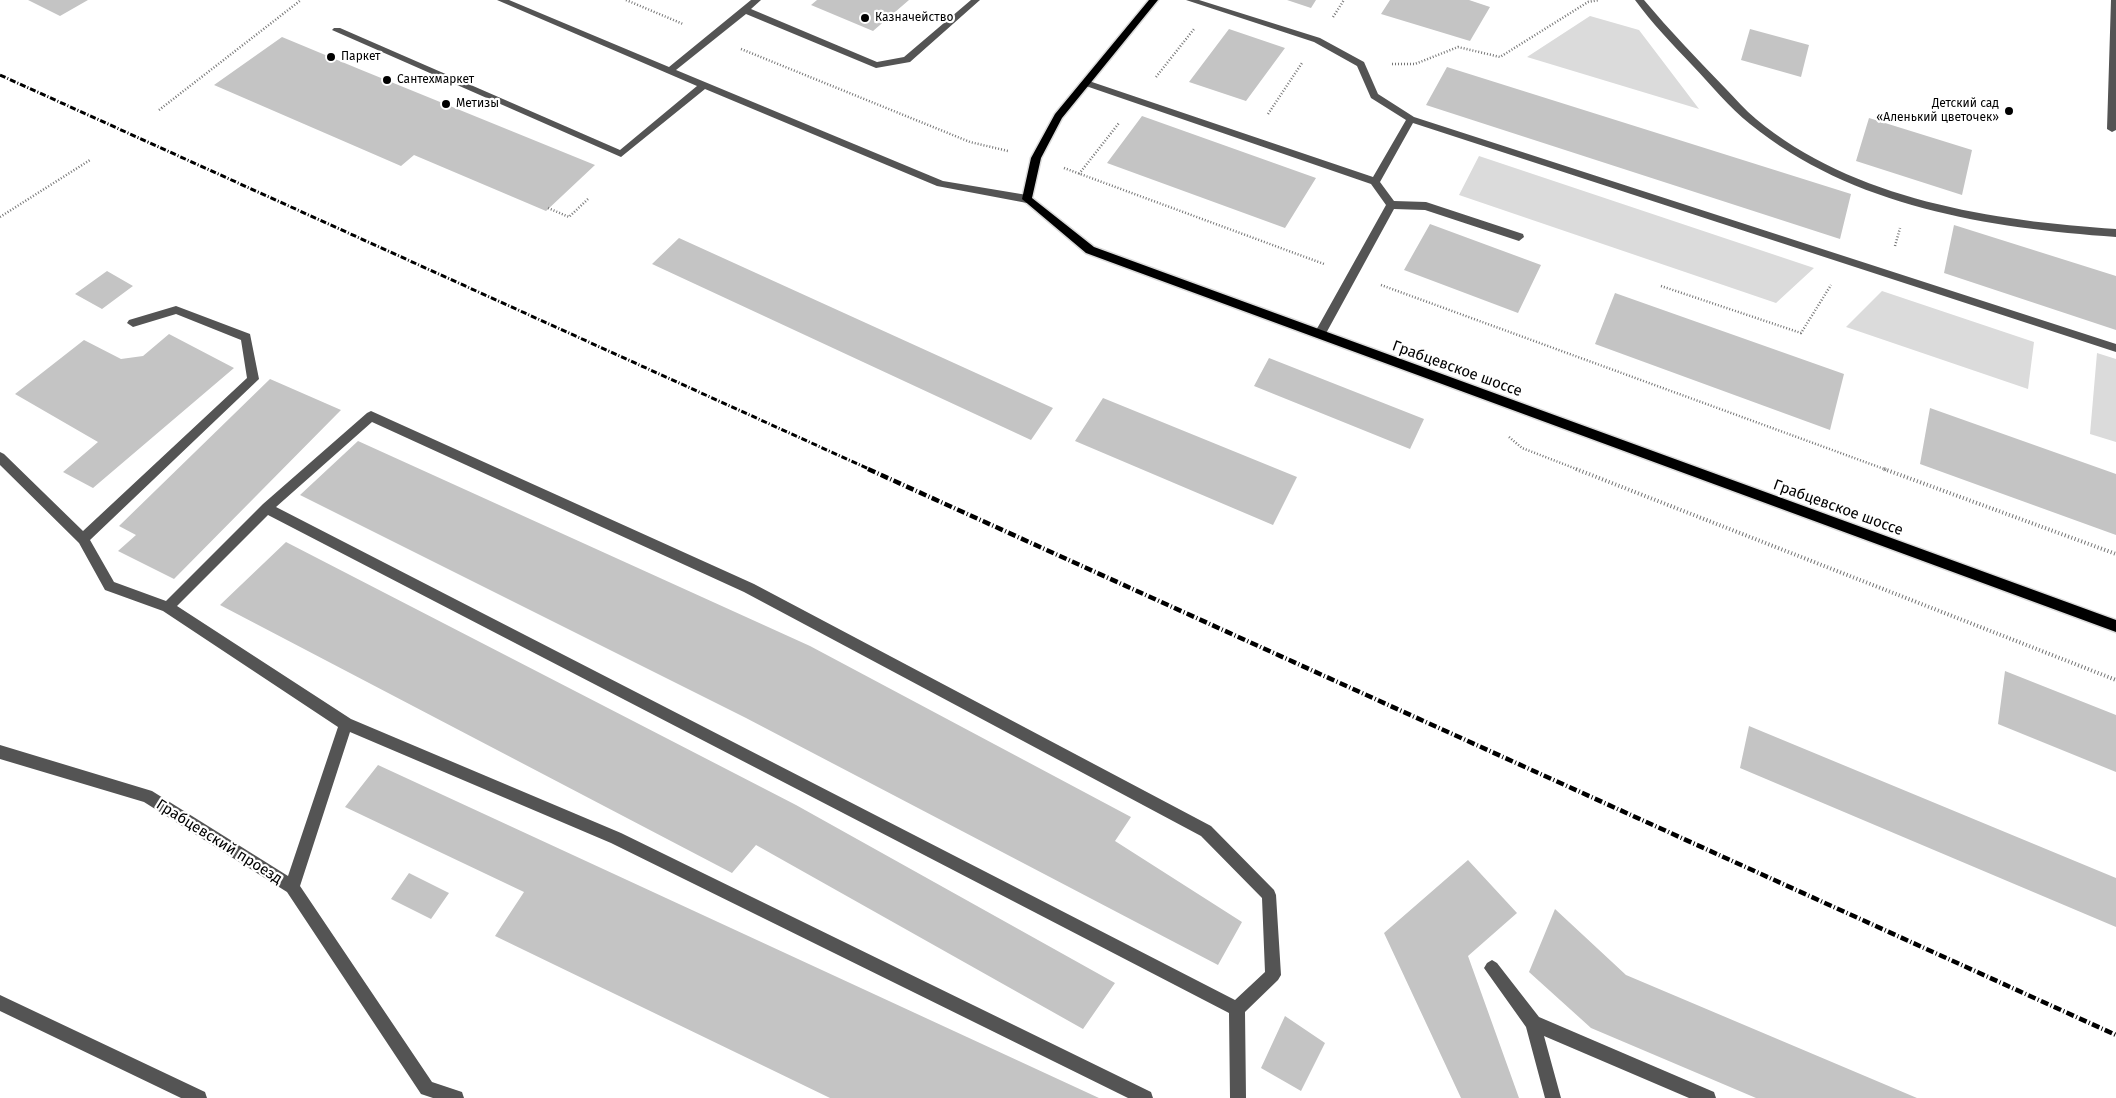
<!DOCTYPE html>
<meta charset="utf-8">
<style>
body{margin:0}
canvas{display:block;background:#fff}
</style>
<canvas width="2116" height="1098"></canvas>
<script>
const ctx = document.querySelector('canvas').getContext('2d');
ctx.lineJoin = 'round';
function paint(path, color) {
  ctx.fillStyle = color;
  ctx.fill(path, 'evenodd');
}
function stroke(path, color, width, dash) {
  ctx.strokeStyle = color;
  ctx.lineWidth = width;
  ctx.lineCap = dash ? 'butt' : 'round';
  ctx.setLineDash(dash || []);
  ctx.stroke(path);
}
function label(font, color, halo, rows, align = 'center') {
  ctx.font = font + ' "Fira Sans",sans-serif';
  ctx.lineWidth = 4.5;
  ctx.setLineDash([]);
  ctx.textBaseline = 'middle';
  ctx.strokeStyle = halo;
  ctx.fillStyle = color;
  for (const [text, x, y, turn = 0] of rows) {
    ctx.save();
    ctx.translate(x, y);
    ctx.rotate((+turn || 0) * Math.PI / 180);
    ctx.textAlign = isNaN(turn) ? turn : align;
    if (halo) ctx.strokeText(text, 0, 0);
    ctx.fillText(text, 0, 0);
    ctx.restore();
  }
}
paint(new Path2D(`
 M1590,16L1639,30L1699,109L1527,57Z
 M1479,156L1814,268L1776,303L1459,195Z
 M1882,291L2034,342L2028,389L1846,327Z
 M2097,353L2116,359V442L2090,434Z`), '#dbdbdb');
paint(new Path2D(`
 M28,0H88L60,16Z
 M817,0H909L873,31L811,5Z
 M1287,0H1316L1311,8Z
 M1390,0H1469L1490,7L1470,41L1381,14Z
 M1229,29L1285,48L1246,101L1189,82Z
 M1750,29L1809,45L1801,77L1741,60Z
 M282,37L359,69L595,165L546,211L414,155L401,166L214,85Z
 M1447,67L1851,194L1840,239L1426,105Z
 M1142,116L1316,178L1285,228L1107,163Z
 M1869,118L1972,150L1962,195L1856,161Z
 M1430,224L1541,265L1518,313L1404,270Z
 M1954,225L2116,276V330L1944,273Z
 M679,238L1053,408L1031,440L652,264Z
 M107,271L133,286L102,309L75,294Z
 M1615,293L1844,374L1830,430L1595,344Z
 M169,334L234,368L93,488L63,472L98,442L15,394L84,340L121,359L143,356Z
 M1269,358L1424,419L1410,449L1254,386Z
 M270,379L341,410L174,579L118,551L136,535L119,526Z
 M1103,398L1297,477L1273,525L1075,441Z
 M1930,408L2116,474V535L1920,464Z
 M358,441L810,646L1131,817L1115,841L1242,922L1218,965L746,718L300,495Z
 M286,542L796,805L1115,983L1083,1029L756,845L732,873L220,605Z
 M2005,671L2116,715V772L1998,724Z
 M1749,726L2116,878V927L1740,768Z
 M378,765L1099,1098H830L495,936L524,892L345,807Z
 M1468,860L1517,913L1468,956L1519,1098H1461L1384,933Z
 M409,873L449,893L431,919L391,899Z
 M1555,909L1626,975L1917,1098H1756L1591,1028L1529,972Z
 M1285,1016L1325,1043L1301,1091L1261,1068Z`), '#c4c4c4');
const major = new Path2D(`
 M1149,0H1158L1062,118L1041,158L1032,198L1094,247L2116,620V632L1086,253L1022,199L1031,158L1055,114Z`);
stroke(major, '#dbdbdb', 3);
stroke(new Path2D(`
 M626,0L683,24
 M1333,17L1344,0
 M741,49L970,142L1008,151
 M1392,64H1415L1458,47L1500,57L1588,2L1599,0
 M1156,77L1194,29
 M159,110L301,0
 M1268,114L1302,63
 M1064,168L1324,264
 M1079,174L1119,123
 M548,208L569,217L588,199
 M0,217L90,160
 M1895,246L1900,228
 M1381,285L1887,470
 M1661,286L1801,333L1831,285
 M1509,437L1522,448L1579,470`), '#767676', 2.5, [1, 2]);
stroke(new Path2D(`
 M1576,469L2116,680
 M1884,469L2116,554`), '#767676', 4, [1, 2.5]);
paint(new Path2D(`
 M497,0H509L669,67L751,0H761L751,9L877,62L904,57L971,0H980L910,62L876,68L746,14L676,70L943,181L1027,195L1032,199L1027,203L937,186L705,89L621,157L332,30L334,28H340L620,150L697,86Z
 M1186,0H1199L1320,38L1364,62L1378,94L1414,117L2116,344V352L1413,123L1380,182L1394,201L1426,202L1523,234L1524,237L1519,241L1425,210L1394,209L1324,337H1316L1314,334L1386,205L1371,184L1083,85L1081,83L1086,80L1089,81L1373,177L1406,120L1371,98L1357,66L1314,42Z
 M1635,0H1644C1670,31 1698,60 1726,89C1736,99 1745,110 1756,119C1853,200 1994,221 2116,229V237C1989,228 1852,207 1750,124C1729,107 1711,85 1692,65C1672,44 1652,23 1635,0Z
 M2111,0H2116V130L2112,132L2107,129Z
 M176,306L250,334L259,379L90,540L114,582L166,601L263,504L367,413L371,411L754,584L1211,826L1274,890L1276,895L1281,975L1278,980L1245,1012L1246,1098H1230L1229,1013L268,515L177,606L351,719L621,833L1151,1092L1153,1098H1128L611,843L350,732L300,886L432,1082L462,1092L464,1098H433L421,1094L287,892L144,802L0,759V745L152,791L288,876L338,727L163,611L105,590L79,543L0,465V452L4,454L83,531L247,378L241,340L176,314L133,327L127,323L129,320ZM372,422L744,592L1201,836L1262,898L1265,972L1235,1000L276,507Z
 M1492,960L1497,963L1539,1017L1714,1092L1716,1098H1689L1544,1036L1561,1098H1545L1526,1027L1484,968L1487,963Z
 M0,995L205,1092L207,1098H181L0,1011Z`), '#545454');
paint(major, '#000');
stroke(new Path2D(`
 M0,75L871,470`), '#000', 3, [6, 2, 1, 2]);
stroke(new Path2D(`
 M868,469L2116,1035`), '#000', 4.5, [8, 2.5, 1, 2.5]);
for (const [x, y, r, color] of [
 [865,18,5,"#000"],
 [331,57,5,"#000"],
 [387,80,5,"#000"],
 [446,104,5,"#000"],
 [2009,111,5,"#000"]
]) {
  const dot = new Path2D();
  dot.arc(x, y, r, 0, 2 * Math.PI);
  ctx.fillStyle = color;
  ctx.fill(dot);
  stroke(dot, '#fff', 2);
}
label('12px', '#000', '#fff', [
 ["Казначейство",875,18],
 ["Паркет",341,57],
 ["Сантехмаркет",397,80],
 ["Метизы",456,104],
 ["Детский сад",1999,104,"right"],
 ["«Аленький цветочек»",1999,118,"right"]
], 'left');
label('15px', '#000', '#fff', [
 ["Грабцевское шоссе",1457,369,20],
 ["Грабцевское шоссе",1838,508,20],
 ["Грабцевский проезд",219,842,32]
]);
</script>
